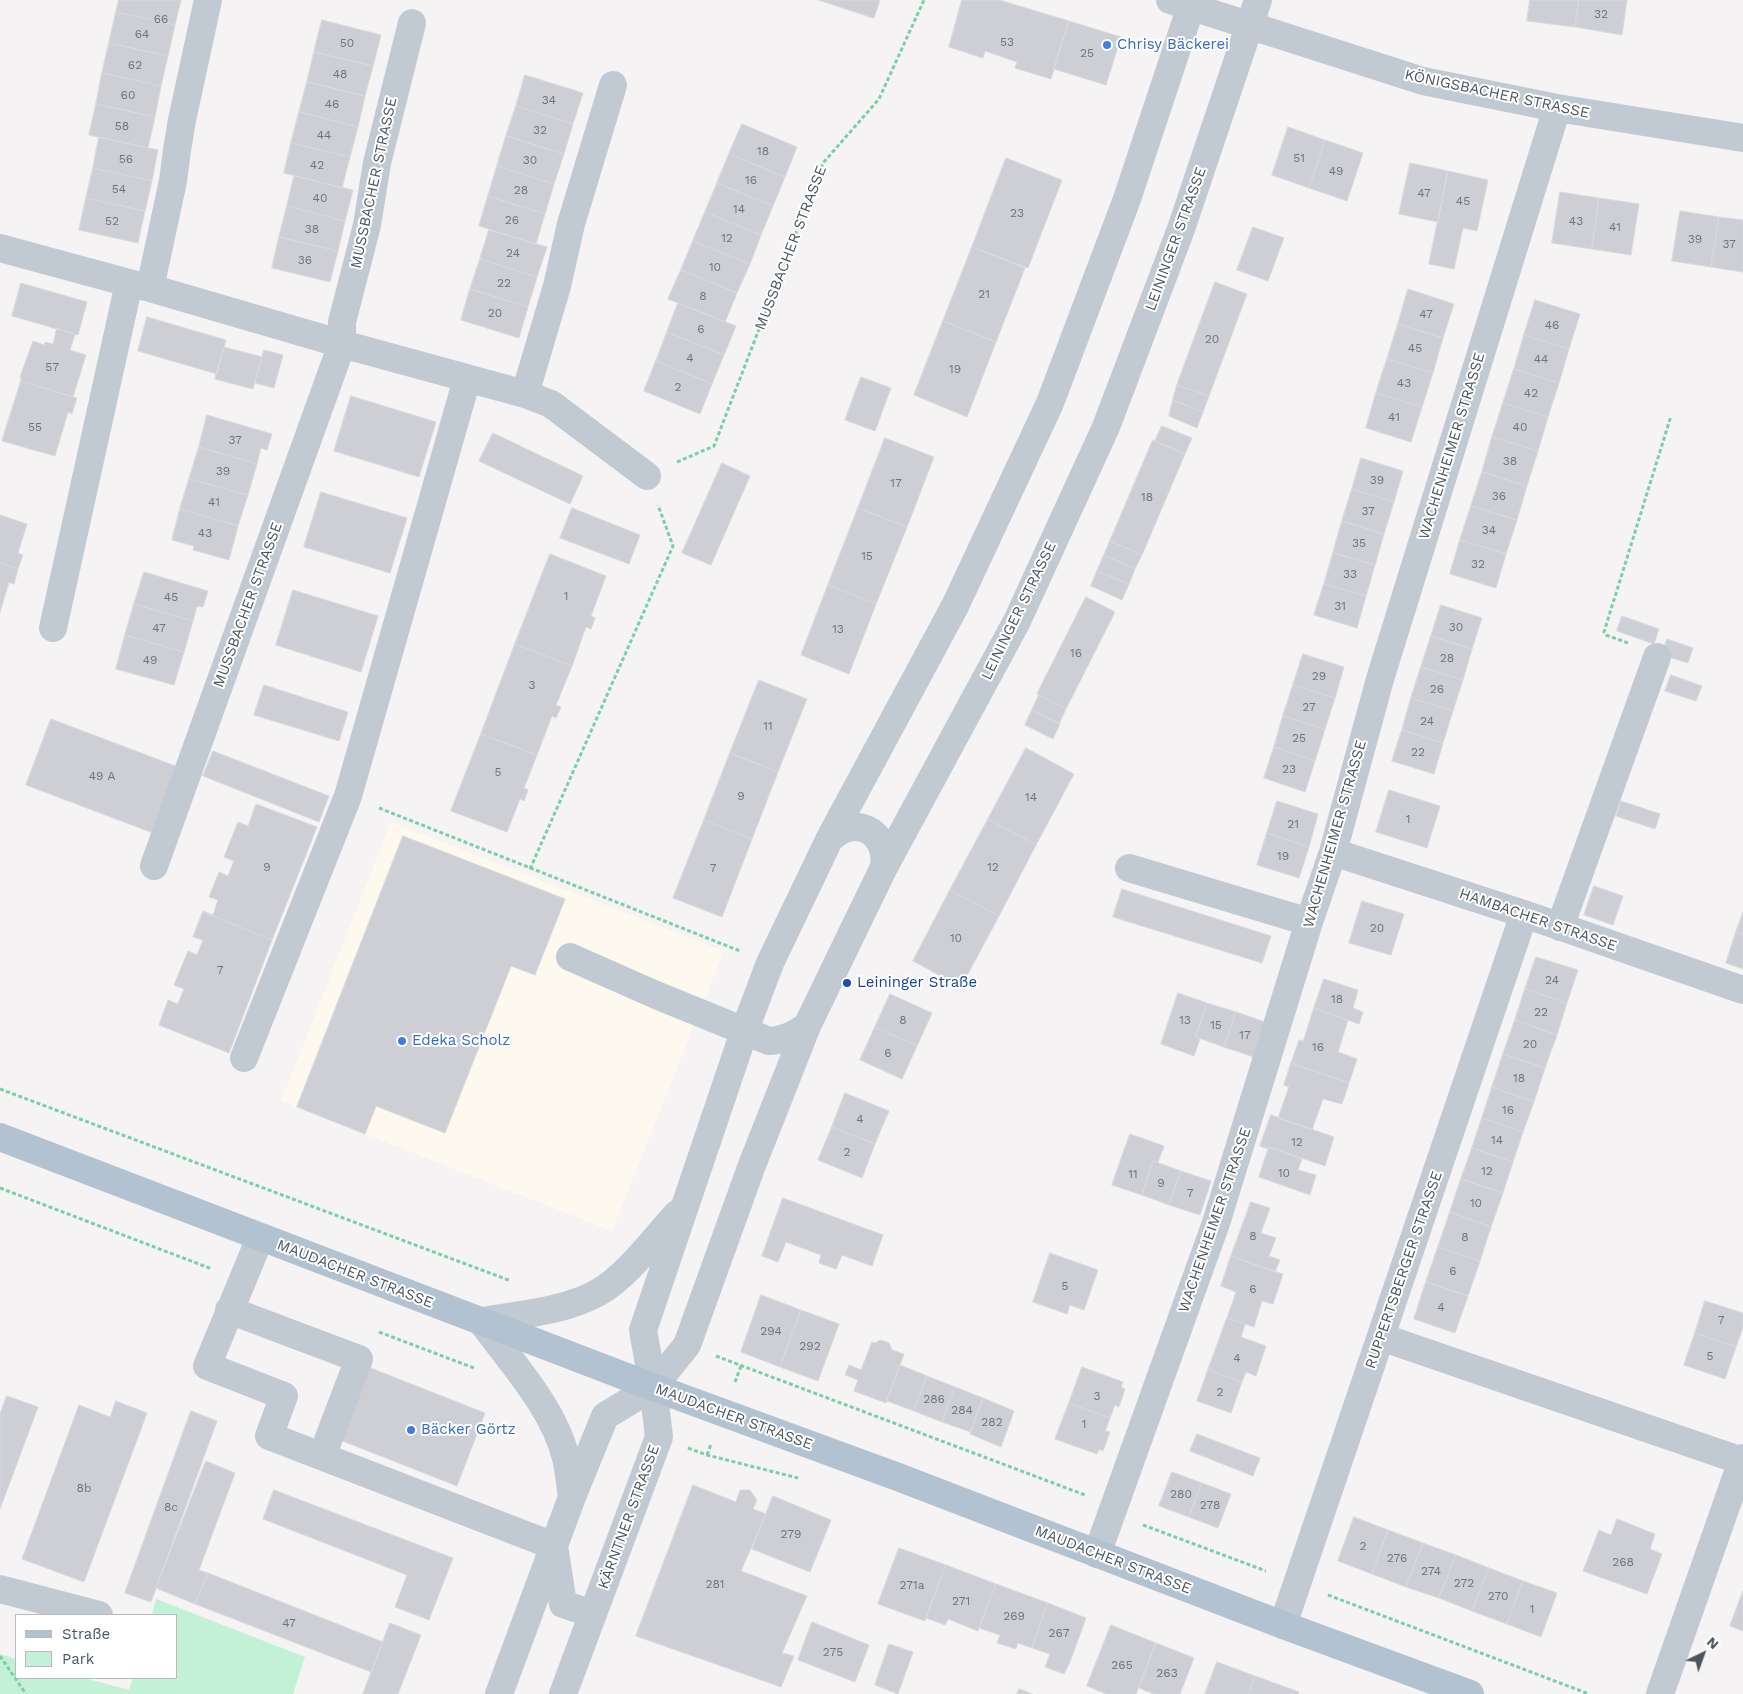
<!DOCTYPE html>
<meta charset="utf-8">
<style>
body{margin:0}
#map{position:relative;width:1743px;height:1694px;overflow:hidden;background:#f5f3f3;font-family:"Work Sans",sans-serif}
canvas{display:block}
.legend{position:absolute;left:15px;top:1614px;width:162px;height:65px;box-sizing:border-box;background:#fff;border:1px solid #b7bbc0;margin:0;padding:6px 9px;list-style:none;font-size:15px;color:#4a5661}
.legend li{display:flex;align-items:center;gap:10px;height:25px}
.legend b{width:25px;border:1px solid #b7bbc0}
.north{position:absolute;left:1678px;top:1629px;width:50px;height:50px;-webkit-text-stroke:4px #fff;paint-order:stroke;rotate:42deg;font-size:14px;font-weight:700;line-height:20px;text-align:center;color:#4a5661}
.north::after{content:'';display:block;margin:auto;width:18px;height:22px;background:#4a5661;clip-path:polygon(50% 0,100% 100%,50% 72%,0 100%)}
</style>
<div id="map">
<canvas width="1743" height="1694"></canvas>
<ul class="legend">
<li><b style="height:6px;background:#b3c2d1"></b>Straße</li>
<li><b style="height:14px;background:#c3f1d5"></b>Park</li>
</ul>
<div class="north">N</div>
</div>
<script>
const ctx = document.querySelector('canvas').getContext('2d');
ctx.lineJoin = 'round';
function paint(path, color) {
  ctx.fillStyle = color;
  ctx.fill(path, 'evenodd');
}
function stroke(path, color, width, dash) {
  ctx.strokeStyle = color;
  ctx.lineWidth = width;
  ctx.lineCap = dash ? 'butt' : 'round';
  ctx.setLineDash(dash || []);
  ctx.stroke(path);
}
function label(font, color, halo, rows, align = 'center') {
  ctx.font = font + ' "Work Sans",sans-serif';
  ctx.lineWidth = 4;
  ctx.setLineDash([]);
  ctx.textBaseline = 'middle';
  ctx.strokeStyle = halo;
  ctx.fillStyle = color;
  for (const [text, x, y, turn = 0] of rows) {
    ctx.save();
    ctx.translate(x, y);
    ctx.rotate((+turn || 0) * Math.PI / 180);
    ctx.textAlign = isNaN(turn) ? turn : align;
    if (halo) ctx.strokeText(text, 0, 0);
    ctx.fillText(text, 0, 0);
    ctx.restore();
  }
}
paint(new Path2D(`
 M391,822L724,951L612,1231L281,1101Z`), '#fdf9ef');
paint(new Path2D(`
 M156,1599L305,1657L293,1694H0V1654L16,1659V1678H84L129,1690L133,1678H176V1615H152Z`), '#c3f1d5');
const building = new Path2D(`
 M119,0H181L175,25L116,12Z
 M819,0H880L874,18Z
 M962,0H999L1069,21L1051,79L1015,68L1017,62L985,51L983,58L949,47Z
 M1530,0H1579L1575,27L1527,21Z
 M1579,0H1627L1622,35L1575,27Z
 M116,12L175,25L168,56L109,43Z
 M322,20L381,35L373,66L314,52Z
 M1069,21L1121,37L1106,85L1054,69Z
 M109,43L168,56L161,86L102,73Z
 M314,52L373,66L365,96L307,82Z
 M102,73L161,86L155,117L96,104Z
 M525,75L583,93L573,124L516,106Z
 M307,82L365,96L358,127L299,112Z
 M96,104L155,117L148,148L89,135Z
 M516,106L573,124L564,154L506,136Z
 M299,112L358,127L350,157L291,143Z
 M742,124L797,147L785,177L729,154Z
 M1288,127L1325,140L1309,188L1272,175Z
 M506,136L564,154L554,184L497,166Z
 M99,137L158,150L152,181L93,168Z
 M1325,140L1363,153L1347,201L1309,188Z
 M291,143L350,157L342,188L284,173Z
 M729,154L785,177L773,206L717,183Z
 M1006,158L1062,180L1028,268L972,247Z
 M1410,163L1448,171L1438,222L1399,214Z
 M497,166L554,184L545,214L488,196Z
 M93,168L152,181L145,211L86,198Z
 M1448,171L1488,180L1477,231L1463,228L1454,269L1429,264Z
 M294,176L353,190L345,221L287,206Z
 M717,183L773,206L761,235L705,212Z
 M1560,192L1599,198L1592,249L1552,243Z
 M488,196L545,214L536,244L479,226Z
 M86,198L145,211L138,243L79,230Z
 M1599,198L1639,204L1631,255L1592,249Z
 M287,206L345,221L338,251L279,237Z
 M1680,211L1719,217L1711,267L1672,261Z
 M705,212L761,235L750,264L693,241Z
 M1719,217L1743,220V272L1711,267Z
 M1253,227L1284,238L1268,281L1237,270Z
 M489,230L547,247L537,277L480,259Z
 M279,237L338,251L330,282L272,268Z
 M693,241L750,264L737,293L681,270Z
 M972,247L1025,268L996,342L943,321Z
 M480,259L537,277L528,307L470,289Z
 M681,270L737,293L725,322L668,299Z
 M1215,282L1247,294L1209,396L1177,385Z
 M21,283L87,302L78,335L12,316Z
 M470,289L528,307L519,338L461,320Z
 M1408,289L1454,304L1443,338L1398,324Z
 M1535,300L1580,314L1569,349L1524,335Z
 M678,303L736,326L724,355L667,332Z
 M147,317L226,340L217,374L138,351Z
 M943,321L996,342L967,417L914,395Z
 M1398,324L1443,338L1433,373L1387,359Z
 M57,328L75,334L70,350L86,355L73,397L21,381V378L20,377L33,341L44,345L45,342L53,344Z
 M667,332L724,355L712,384L656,361Z
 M1524,335L1569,349L1559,383L1514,369Z
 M224,347L262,357L253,389L215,379Z
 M264,350L283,355L274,388L255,383Z
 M1387,359L1433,373L1422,407L1376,393Z
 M656,361L712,384L700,414L644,391Z
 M1514,369L1559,383L1548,417L1503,403Z
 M861,377L891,388L875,431L845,420Z
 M21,381L77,398L72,414L68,412L55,456L2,441Z
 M1177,385L1209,396L1203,412L1173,400Z
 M1376,393L1422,407L1411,442L1366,428Z
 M351,396L436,422L419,477L334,451Z
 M1173,400L1203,412L1197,428L1169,416Z
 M1503,403L1548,417L1538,451L1492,437Z
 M207,415L272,434L267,450L261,448L257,464L199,447Z
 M1162,426L1192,438L1185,454L1155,441Z
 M493,433L583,476L570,504L479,461Z
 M1492,437L1538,451L1527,486L1482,472Z
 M885,438L934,457L907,527L858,508Z
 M1153,440L1185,454L1142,555L1110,541Z
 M199,447L257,464L248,495L189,479Z
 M1361,458L1403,471L1394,502L1352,489Z
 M722,463L750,476L711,565L682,553Z
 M1482,472L1527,486L1517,520L1471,506Z
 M189,479L248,495L238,526L180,509Z
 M1352,489L1394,502L1384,534L1342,521Z
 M321,492L407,518L390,573L304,547Z
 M1471,506L1517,520L1506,554L1460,540Z
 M572,508L640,535L629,564L560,538Z
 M858,508L907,527L876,604L828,585Z
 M180,509L238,526L229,560L193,550L194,546L172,540Z
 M0,515L27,524L18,553L23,555L18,569L0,563Z
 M1342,521L1384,534L1375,565L1333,553Z
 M1460,540L1506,554L1496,588L1450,574Z
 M1110,541L1142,555L1135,569L1104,555Z
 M1333,553L1375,565L1366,596L1324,584Z
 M550,554L606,576L591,616L595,618L591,629L586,627L572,666L515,644Z
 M1104,555L1135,569L1129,584L1097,571Z
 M0,563L18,569L14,584L9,582L0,612Z
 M1097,571L1129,584L1122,600L1091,586Z
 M144,572L208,591L203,607L197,606L193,621L134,604Z
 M1324,584L1366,596L1357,628L1314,615Z
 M828,585L876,604L849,674L801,655Z
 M293,590L378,616L361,672L276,645Z
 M1086,597L1115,612L1066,709L1037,694Z
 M134,604L193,621L184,652L125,635Z
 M1441,605L1482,618L1472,649L1431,636Z
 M1622,616L1659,629L1654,644L1617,631Z
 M125,635L184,652L174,685L116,669Z
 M1431,636L1472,649L1463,680L1421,667Z
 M1667,639L1693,648L1688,663L1662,655Z
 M515,644L572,666L556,705L561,707L556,718L552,716L537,755L481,734Z
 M1303,654L1344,667L1335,698L1293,685Z
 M1421,667L1463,680L1453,711L1411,698Z
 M1671,675L1702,686L1696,701L1665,691Z
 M759,680L807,699L778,772L730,753Z
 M264,685L348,712L339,741L254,715Z
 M1293,685L1335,698L1325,729L1283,716Z
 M1039,695L1066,709L1059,724L1032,710Z
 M1411,698L1453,711L1443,743L1402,730Z
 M1032,710L1060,724L1053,739L1025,725Z
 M1283,716L1325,729L1315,761L1274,747Z
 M51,719L178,767L153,833L26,785Z
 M1402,730L1443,743L1434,774L1392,761Z
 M481,734L537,755L524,788L528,790L524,801L520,799L507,832L451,811Z
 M1274,747L1315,761L1305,792L1264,778Z
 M1026,748L1074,774L1036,845L988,819Z
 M213,751L329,796L319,822L203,776Z
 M730,753L778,772L752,839L704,820Z
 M1389,790L1440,806L1427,848L1376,832Z
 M1277,801L1318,814L1309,847L1267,833Z
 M1621,801L1660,814L1655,829L1616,816Z
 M256,804L317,827L272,940L203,912V911L213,915L218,900L209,897L219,872L228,876L234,861L224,857L238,822L248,826Z
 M988,819L1036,845L999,916L950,890Z
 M704,820L752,839L722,917L673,898Z
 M1267,833L1309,847L1299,878L1257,865Z
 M403,836L565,899L535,975L511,966L445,1133L376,1106L365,1134L297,1107Z
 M1594,886L1623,896L1613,925L1584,915Z
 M1122,889L1271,936L1262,963L1113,917Z
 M950,890L999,916L961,987L913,961Z
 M1362,901L1404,914L1391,955L1349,943Z
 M203,912L272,940L229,1053L159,1025L168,1000L178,1004L184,989L174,985L188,951L197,955L203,940L193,937Z
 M1743,912V935L1736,932Z
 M1736,932L1743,935V969L1726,963Z
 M1536,957L1578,970L1567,1003L1525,989Z
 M1324,979L1358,990L1353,1008L1363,1012L1359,1024L1314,1008Z
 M1525,989L1567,1003L1557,1035L1515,1020Z
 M1178,993L1207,1003L1196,1037L1200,1039L1194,1056L1161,1044Z
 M890,994L932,1013L917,1046L875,1027Z
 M1207,1003L1236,1012L1224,1047L1196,1037Z
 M1314,1008L1348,1020L1338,1052L1357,1059L1349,1083L1291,1063L1299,1040L1303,1041Z
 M1236,1012L1265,1022L1254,1057L1224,1047Z
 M1515,1020L1557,1035L1545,1068L1503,1054Z
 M875,1027L917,1046L902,1079L860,1060Z
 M1503,1054L1545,1068L1534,1102L1492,1087Z
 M1291,1063L1349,1083L1342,1104L1323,1099L1312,1130L1278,1118L1289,1087L1284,1085Z
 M1492,1087L1534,1102L1523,1132L1482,1118Z
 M845,1093L889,1111L875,1144L832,1127Z
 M1271,1115L1334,1137L1325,1166L1269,1147L1268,1149L1260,1146Z
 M1482,1118L1523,1132L1513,1162L1472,1148Z
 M832,1127L875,1144L862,1178L818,1160Z
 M1130,1134L1164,1146L1158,1162L1153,1161L1142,1195L1112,1185Z
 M1269,1147L1302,1159L1298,1170L1316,1175L1310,1195L1259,1177Z
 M1472,1148L1513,1162L1503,1193L1461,1179Z
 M1153,1161L1181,1171L1169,1205L1142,1195Z
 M1181,1171L1211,1181L1200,1215L1169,1205Z
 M1461,1179L1503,1193L1491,1227L1450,1212Z
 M783,1198L883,1235L872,1266L842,1255L836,1269L819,1263L821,1255L786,1242L778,1262L762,1256Z
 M1251,1202L1270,1208L1261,1233L1276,1238L1269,1256L1280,1260L1275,1272L1231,1256Z
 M1450,1212L1491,1227L1480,1261L1438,1247Z
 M1438,1247L1480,1261L1468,1296L1426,1282Z
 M1050,1253L1098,1270L1084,1310L1070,1305L1067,1314L1033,1302Z
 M1231,1256L1283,1274L1273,1304L1262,1301L1254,1327L1227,1318L1236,1292L1221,1286Z
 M1426,1282L1468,1296L1455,1333L1414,1319Z
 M761,1295L801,1310L780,1367L741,1352Z
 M1705,1301L1743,1313V1327L1736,1347L1695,1333Z
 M801,1310L839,1324L818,1381L780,1367Z
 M1227,1318L1245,1324L1241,1337L1266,1346L1256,1376L1246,1372L1242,1382L1208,1370Z
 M1695,1333L1736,1347L1725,1379L1684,1365Z
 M881,1340L889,1343L892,1350L904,1354L886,1403L854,1391L858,1380L845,1375L849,1365L861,1370L872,1342L874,1343Z
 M900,1365L927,1376L914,1411L887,1401Z
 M368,1367L485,1413L457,1486L340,1440Z
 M1082,1367L1123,1382L1121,1387L1125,1389L1119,1407L1115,1405L1110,1418L1069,1403Z
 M1208,1370L1242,1382L1231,1413L1197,1401Z
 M927,1376L955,1387L942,1422L914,1411Z
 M955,1387L983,1398L971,1432L942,1422Z
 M7,1396L38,1407L0,1509V1414Z
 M983,1398L1014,1411L1001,1447L970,1434Z
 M116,1401L147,1413L84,1582L22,1559L79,1405L110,1417Z
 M1069,1403L1110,1418L1105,1431L1110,1432L1103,1451L1099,1449L1097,1454L1055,1439Z
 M191,1411L217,1421L151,1602L125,1593Z
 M1197,1434L1260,1458L1253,1476L1190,1451Z
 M206,1461L235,1473L199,1570L208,1573L195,1604L156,1588Z
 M1172,1472L1202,1483L1189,1517L1159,1506Z
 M1202,1483L1231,1494L1218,1528L1189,1517Z
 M693,1485L736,1502L740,1490H750L757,1500L753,1509L766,1514L741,1571L807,1596L782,1653L794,1656L781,1687L636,1636Z
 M274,1490L453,1558L429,1620L395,1607L407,1575L263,1519Z
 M773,1496L831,1520L810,1572L752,1549Z
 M1354,1517L1388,1530L1372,1574L1338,1561Z
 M1617,1519L1655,1534L1650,1549L1662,1554L1647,1594L1583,1571L1599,1530L1611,1535Z
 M1388,1530L1423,1543L1406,1587L1372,1574Z
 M1423,1543L1456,1555L1439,1598L1406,1587Z
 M899,1548L946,1565L925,1621L878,1604Z
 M1456,1555L1489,1568L1472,1611L1439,1598Z
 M946,1565L996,1584L978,1631L948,1619L945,1625L926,1618Z
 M1489,1568L1523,1581L1507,1624L1472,1611Z
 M208,1573L383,1642L371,1672L195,1604Z
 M1523,1581L1557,1593L1541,1637L1507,1624Z
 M996,1584L1048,1603L1032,1648L1018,1643L1016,1649L997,1643L1000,1635L979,1628Z
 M1743,1591V1631L1730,1626Z
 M1048,1603L1086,1618L1070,1662L1064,1674L1045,1667L1050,1654L1032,1648Z
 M812,1622L869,1645L855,1682L798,1660Z
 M390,1623L421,1635L398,1694H363Z
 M1111,1625L1156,1643L1136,1694H1106L1087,1686Z
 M1156,1643L1194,1658L1180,1694H1154L1139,1688Z
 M889,1644L913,1652L898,1694L875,1685Z
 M1217,1662L1255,1676L1249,1694H1205Z
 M1255,1676L1299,1692L1298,1694H1249Z
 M1019,1689L1033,1694H1017Z`);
paint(building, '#cdcfd5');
stroke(building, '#d7d9de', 1);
stroke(new Path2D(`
 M677,462L714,446L823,163L879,99L924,0
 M1628,643L1606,635L1604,632L1671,416
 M379,808L740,951
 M530,869L673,546L658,505
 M0,1089L511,1281
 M0,1188L212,1269
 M379,1332L474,1368
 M716,1356L1085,1495
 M735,1382L741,1366
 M688,1448L707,1455L798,1478
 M707,1455L711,1444
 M1143,1525L1266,1571
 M1328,1595L1589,1694
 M0,1656L26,1694`), '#7ad0a6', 3, [4, 2.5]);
stroke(new Path2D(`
 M1170,0L1423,81L1557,108L1743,138
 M0,248L129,283L150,288L342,344L525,394L551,404L647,476
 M150,288L173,181L177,150L182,120L208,0
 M525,394L557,286L571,224L613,85
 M53,628L129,283
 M829,840C854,813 889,831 884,867
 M1333,852L1524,914L1743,990
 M154,866L342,344V322L367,225L377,163L412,23
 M1129,868L1309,922
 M1560,927L1657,657
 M570,957L656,995L769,1041C785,1040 794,1035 807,1026
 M244,1058L348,796L467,379
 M260,1238L207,1366L284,1396L269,1436L554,1546L563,1604L593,1614
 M229,1310L359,1359L322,1456
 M1381,1337L1742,1461
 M572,1497C570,1484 569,1471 566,1458C554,1408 511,1362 481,1321C517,1315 567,1311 599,1292C627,1276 654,1239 677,1214
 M1097,1554L1216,1223L1309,922L1333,852L1380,679L1557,108
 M0,1589L99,1615
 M1283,1625L1524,914
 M499,1694L572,1497L605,1416L653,1387L687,1345L752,1165L807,1026L884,867L1017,621L1106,427L1181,229L1258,0
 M563,1694L659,1437L653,1387L643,1330L744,1032L770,963L829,840L955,606L1050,403L1127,199L1193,0
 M1660,1694L1743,1458`), '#c1cad2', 28);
stroke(new Path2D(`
 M0,1137L653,1387L898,1477L1283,1625L1470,1694`), '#b3c2d1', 28);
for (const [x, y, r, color] of [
 [1107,45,5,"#3f7fe0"],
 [847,983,5,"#1a4fb4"],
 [402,1041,5,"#3f7fe0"],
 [411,1430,5,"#3f7fe0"]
]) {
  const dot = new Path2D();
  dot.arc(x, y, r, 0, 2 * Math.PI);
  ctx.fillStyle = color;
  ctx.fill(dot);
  stroke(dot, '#fff', 2);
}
label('12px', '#6b747e', null, [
 ["32",1601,14],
 ["66",161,19],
 ["64",142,34],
 ["53",1007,42],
 ["50",347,43],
 ["25",1087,53],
 ["62",135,65],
 ["48",340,74],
 ["60",128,95],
 ["34",549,100],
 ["46",332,104],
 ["58",122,126],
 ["32",540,130],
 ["44",324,135],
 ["18",763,151],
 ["51",1299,158],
 ["56",126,159],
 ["30",530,160],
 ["42",317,165],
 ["49",1336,171],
 ["16",751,180],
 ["54",119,189],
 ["28",521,190],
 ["47",1424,193],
 ["40",320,198],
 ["45",1463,201],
 ["14",739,209],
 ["23",1017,213],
 ["26",512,220],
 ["52",112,221],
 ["43",1576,221],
 ["41",1615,227],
 ["38",312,229],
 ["12",727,238],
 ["39",1695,239],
 ["37",1729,244],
 ["24",513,253],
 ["36",305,260],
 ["10",715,267],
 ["22",504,283],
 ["21",984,294],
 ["8",703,296],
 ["20",495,313],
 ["47",1426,314],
 ["46",1552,325],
 ["6",701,329],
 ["20",1212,339],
 ["45",1415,348],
 ["4",690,358],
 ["44",1541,359],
 ["57",52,367],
 ["19",955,369],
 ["43",1404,383],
 ["2",678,387],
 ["42",1531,393],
 ["41",1394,417],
 ["55",35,427],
 ["40",1520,427],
 ["37",235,440],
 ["38",1510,461],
 ["39",223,471],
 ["39",1377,480],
 ["17",896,483],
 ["36",1499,496],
 ["18",1147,497],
 ["41",214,502],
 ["37",1368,511],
 ["34",1489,530],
 ["43",205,533],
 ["35",1359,543],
 ["15",867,556],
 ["32",1478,564],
 ["33",1350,574],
 ["1",566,596],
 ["45",171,597],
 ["31",1340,606],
 ["30",1456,627],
 ["47",159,628],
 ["13",838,629],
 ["16",1076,653],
 ["28",1447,658],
 ["49",150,660],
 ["29",1319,676],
 ["3",532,685],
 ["26",1437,689],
 ["27",1309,707],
 ["24",1427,721],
 ["11",768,726],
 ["25",1299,738],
 ["22",1418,752],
 ["23",1289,769],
 ["5",498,772],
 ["49 A",102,776],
 ["9",741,796],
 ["14",1031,797],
 ["1",1408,819],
 ["21",1293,824],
 ["19",1283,856],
 ["9",267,867],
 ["12",993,867],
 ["7",713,868],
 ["20",1377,928],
 ["10",956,938],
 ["7",220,970],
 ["24",1552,980],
 ["18",1337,999],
 ["22",1541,1012],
 ["8",903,1020],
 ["13",1185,1020],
 ["15",1216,1025],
 ["17",1245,1035],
 ["20",1530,1044],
 ["16",1318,1047],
 ["6",888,1053],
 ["18",1519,1078],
 ["16",1508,1110],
 ["4",860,1119],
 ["14",1497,1140],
 ["12",1297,1142],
 ["2",847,1152],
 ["12",1487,1171],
 ["10",1284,1173],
 ["11",1133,1174],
 ["9",1161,1183],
 ["7",1190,1193],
 ["10",1476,1203],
 ["8",1253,1236],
 ["8",1465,1237],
 ["6",1453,1271],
 ["5",1065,1286],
 ["6",1253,1289],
 ["4",1441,1307],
 ["7",1721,1320],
 ["294",771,1331],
 ["292",810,1346],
 ["5",1710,1356],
 ["4",1237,1358],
 ["2",1220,1392],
 ["3",1097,1396],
 ["286",934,1399],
 ["284",962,1410],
 ["282",992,1422],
 ["1",1084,1424],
 ["8b",84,1488],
 ["280",1181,1494],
 ["278",1210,1505],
 ["8c",171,1507],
 ["279",791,1534],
 ["2",1363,1546],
 ["276",1397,1558],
 ["268",1623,1562],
 ["274",1431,1571],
 ["272",1464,1583],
 ["281",715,1584],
 ["271a",912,1585],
 ["270",1498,1596],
 ["271",961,1601],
 ["1",1532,1609],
 ["269",1014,1616],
 ["47",289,1623],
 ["267",1059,1633],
 ["275",833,1652],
 ["265",1122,1665],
 ["263",1167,1673]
]);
label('15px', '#366cbe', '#fff', [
 ["Chrisy Bäckerei",1117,45],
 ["Edeka Scholz",412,1041],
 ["Bäcker Görtz",421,1430]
], 'left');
label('15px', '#4a5661', '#fff', [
 ["KÖNIGSBACHER STRASSE",1497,94,12],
 ["MUSSBACHER STRASSE",374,183,-78],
 ["LEININGER STRASSE",1176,239,-70],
 ["MUSSBACHER STRASSE",791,248,-69],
 ["WACHENHEIMER STRASSE",1452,446,-73],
 ["MUSSBACHER STRASSE",248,605,-70],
 ["LEININGER STRASSE",1019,611,-64],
 ["WACHENHEIMER STRASSE",1335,834,-74],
 ["HAMBACHER STRASSE",1538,920,19],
 ["WACHENHEIMER STRASSE",1215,1220,-71],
 ["RUPPERTSBERGER STRASSE",1404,1270,-71],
 ["MAUDACHER STRASSE",355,1274,21],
 ["MAUDACHER STRASSE",734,1417,20],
 ["KÄRNTNER STRASSE",629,1517,-70],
 ["MAUDACHER STRASSE",1113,1560,21]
]);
label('15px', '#164399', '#fff', [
 ["Leininger Straße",857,983]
], 'left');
</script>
